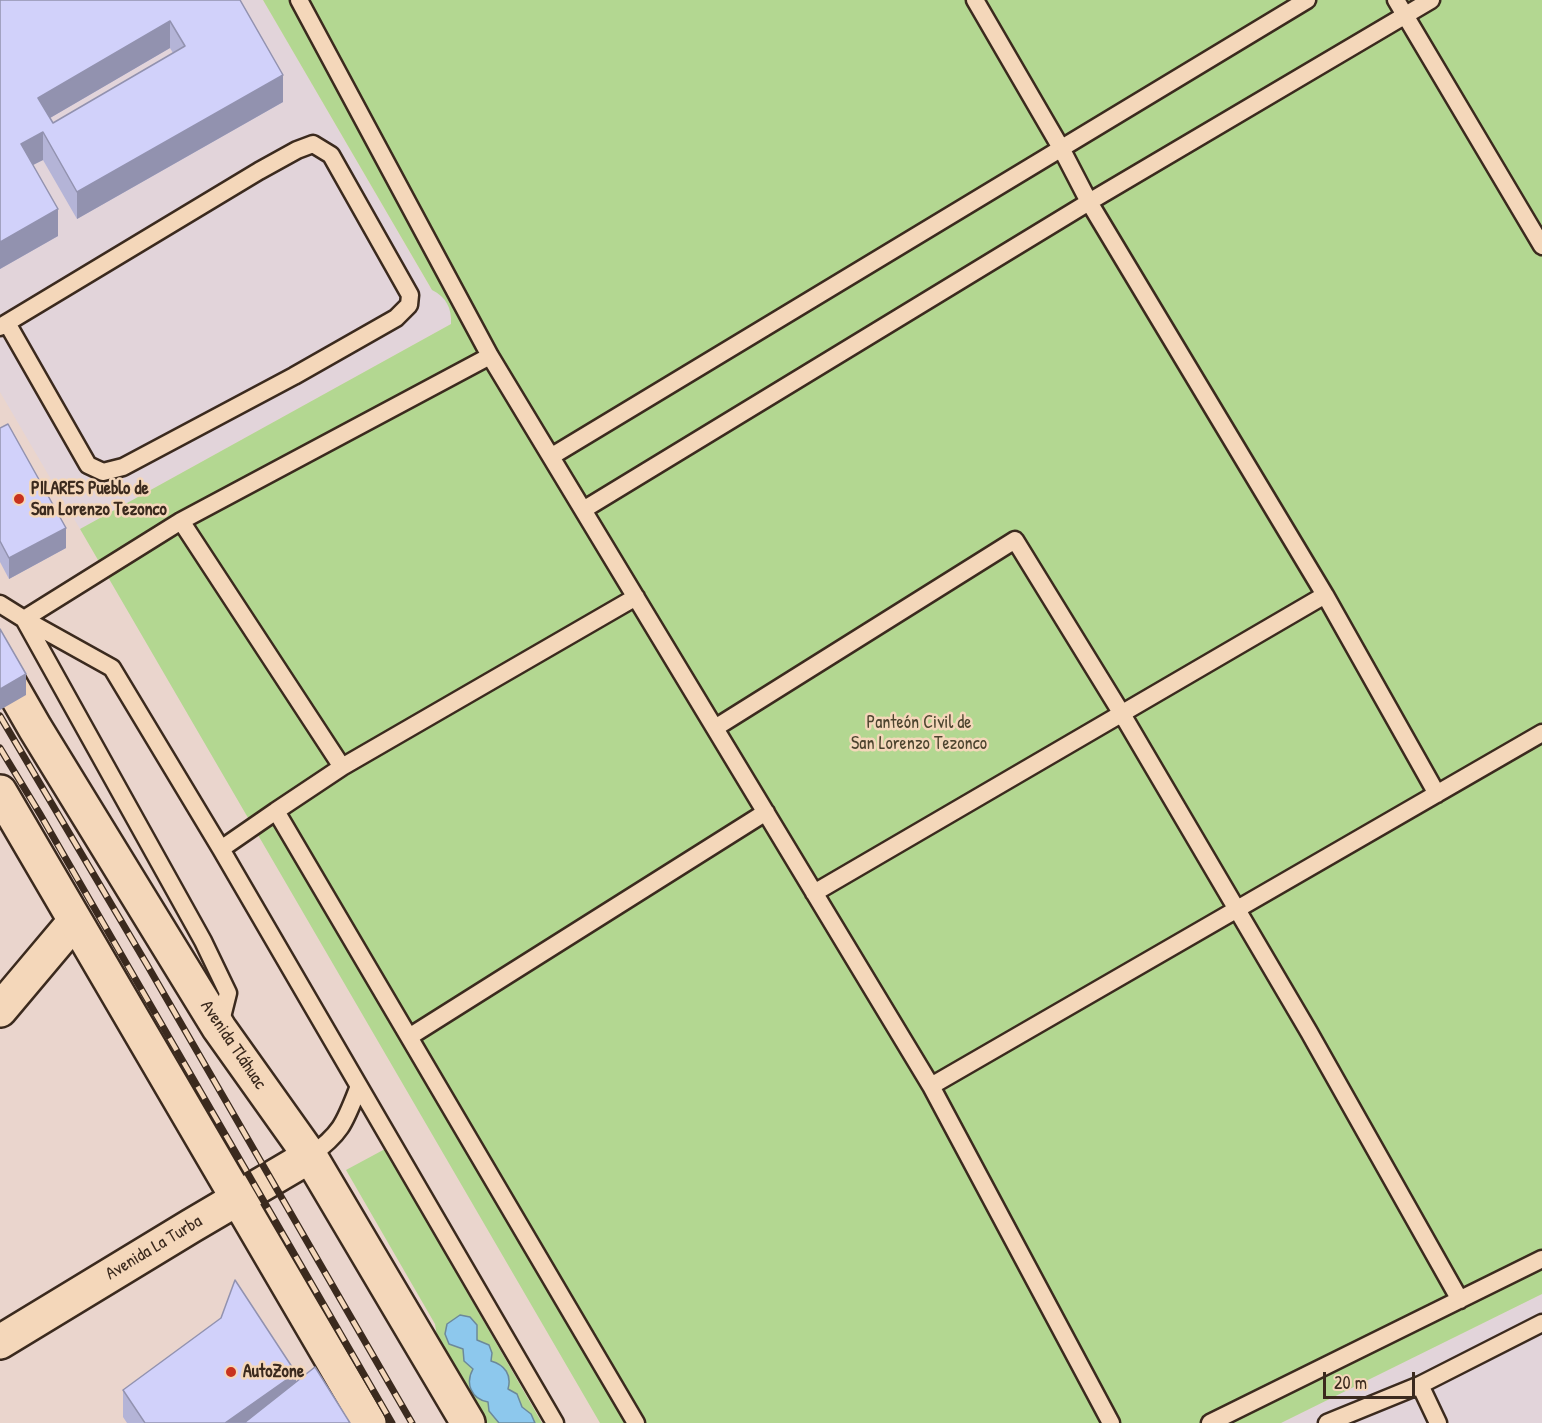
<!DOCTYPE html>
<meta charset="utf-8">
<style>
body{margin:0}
#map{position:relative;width:1542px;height:1423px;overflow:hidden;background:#ead5cd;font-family:"Patrick Hand",sans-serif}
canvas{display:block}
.scale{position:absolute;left:1323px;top:1372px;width:92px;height:27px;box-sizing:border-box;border:3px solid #3b2a1e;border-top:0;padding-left:8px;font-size:18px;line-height:21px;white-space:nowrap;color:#3b2a1e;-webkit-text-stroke:4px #f4d7ba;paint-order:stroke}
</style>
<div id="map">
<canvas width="1542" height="1423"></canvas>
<div class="scale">20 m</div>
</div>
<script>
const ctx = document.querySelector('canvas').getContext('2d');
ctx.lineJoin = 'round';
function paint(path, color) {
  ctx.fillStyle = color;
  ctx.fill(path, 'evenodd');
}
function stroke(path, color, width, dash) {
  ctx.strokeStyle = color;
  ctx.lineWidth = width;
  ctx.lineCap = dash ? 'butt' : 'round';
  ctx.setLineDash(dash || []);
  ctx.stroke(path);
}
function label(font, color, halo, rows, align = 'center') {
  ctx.font = font + ' "Patrick Hand",sans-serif';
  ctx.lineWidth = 5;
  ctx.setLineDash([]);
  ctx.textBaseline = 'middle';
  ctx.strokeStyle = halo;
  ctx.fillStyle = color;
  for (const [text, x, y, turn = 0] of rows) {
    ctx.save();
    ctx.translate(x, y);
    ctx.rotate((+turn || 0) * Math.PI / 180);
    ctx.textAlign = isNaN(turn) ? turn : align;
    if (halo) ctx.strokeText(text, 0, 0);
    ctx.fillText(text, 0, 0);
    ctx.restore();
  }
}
paint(new Path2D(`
 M0,0H263L431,289L439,293L447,301L451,313V324L80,529L0,392Z
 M1542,1294V1423H1281Z`), '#e2d4da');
paint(new Path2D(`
 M263,0H1542V1294L1281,1423H600L80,529L451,324C452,308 446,297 432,290Z
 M385,1149L542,1423H483L438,1343L435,1324L346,1170Z`), '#b3d791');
const water = new Path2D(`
 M460,1315L470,1317L477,1325V1340L489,1345L492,1353L491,1361C505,1365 512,1375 508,1389L517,1394L522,1407L531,1414L535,1423H499L489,1411L488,1402C471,1399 465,1383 473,1369L464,1361L463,1349L449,1344L445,1334L447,1324Z`);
paint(water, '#8dc8ed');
stroke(water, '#6c899a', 1.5);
const lane = new Path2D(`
 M299,0L490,356L931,1086L1111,1423
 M975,0L1061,148L1089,202L1325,595L1437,794
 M1396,0L1542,246
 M0,327L259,171L297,150L313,144L331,155L410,295L409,305L396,318L294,376L123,467L103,472L88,465L7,323
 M552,456L1307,0
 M583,510L1089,202L1431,0
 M181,521L342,767
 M0,604L24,619L112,668L221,849L555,1423
 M715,728L1015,540L1122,714L1309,1032L1460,1300
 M276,811L342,767L636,597
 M221,849L276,811L409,1037
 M814,893L1325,595
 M220,1025L228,993L203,941L24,619L181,521L490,356
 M931,1086L1542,733
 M310,1156C342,1133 345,1122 359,1086
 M1420,1385L1438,1423
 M636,1423L409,1037L766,812
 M1210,1423L1542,1259
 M1327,1423L1420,1385L1542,1323`);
const street = new Path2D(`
 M0,1010L74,922`);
const secondary = new Path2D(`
 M0,667L35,728L219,1028L310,1156L468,1423
 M0,792L369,1423
 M0,1342L191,1226L310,1156`);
stroke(lane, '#3b2a1e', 21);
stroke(street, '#3b2a1e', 38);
stroke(secondary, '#3b2a1e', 38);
stroke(lane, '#f4d7ba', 16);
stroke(street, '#f4d7ba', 33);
stroke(secondary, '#f4d7ba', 33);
const rail = new Path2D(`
 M0,716L146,963L412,1423
 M0,748L40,814L392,1423`);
stroke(rail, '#3b2a1e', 7);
stroke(rail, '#f4d7ba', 4.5, [14]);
paint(new Path2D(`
 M0,0H240L283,102L77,219L43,160L33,165L58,236L0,269ZM170,48L173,53L53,123L50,118Z
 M0,428L66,548L9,579L0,562Z
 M296,1382L350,1423H127L123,1417V1390Z`), '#b4b4d7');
paint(new Path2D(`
 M170,21V48L38,125V98Z
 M283,75V102L77,219V192Z
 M43,132V160L21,171V144Z
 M58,209V236L0,269V242Z
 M66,528V548L9,579V558Z
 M26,674V695L0,710V689Z
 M296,1373V1400L263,1423H225Z`), '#9292af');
const building = new Path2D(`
 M0,0H240L283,75L77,192L43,132L21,144L58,209L0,242ZM170,21L185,46L53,123L38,98Z
 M8,424L66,528L9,558L0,541V428Z
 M0,629L26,674L0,689Z
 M235,1280L296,1373L225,1423H145L123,1390L221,1318Z
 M315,1367L350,1423H244Z`);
paint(building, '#d1d1fa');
stroke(building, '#9292af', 1.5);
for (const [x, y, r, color] of [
 [19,499,6,"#c8321e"],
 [231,1372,6,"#c8321e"]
]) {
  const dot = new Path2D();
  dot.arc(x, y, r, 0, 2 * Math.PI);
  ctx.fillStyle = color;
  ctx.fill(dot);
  stroke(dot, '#f4d7ba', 2);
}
label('bold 18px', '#3b2a1e', '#f4d7ba', [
 ["PILARES Pueblo de",31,489],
 ["San Lorenzo Tezonco",31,510],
 ["AutoZone",243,1372]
], 'left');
label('18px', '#4d442f', '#f4d7ba', [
 ["Panteón Civil de",919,723],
 ["San Lorenzo Tezonco",919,744]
]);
label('18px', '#3b2a1e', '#f4d7ba', [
 ["Avenida Tláhuac",233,1045,56],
 ["Avenida La Turba",154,1248,-31]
]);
</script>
